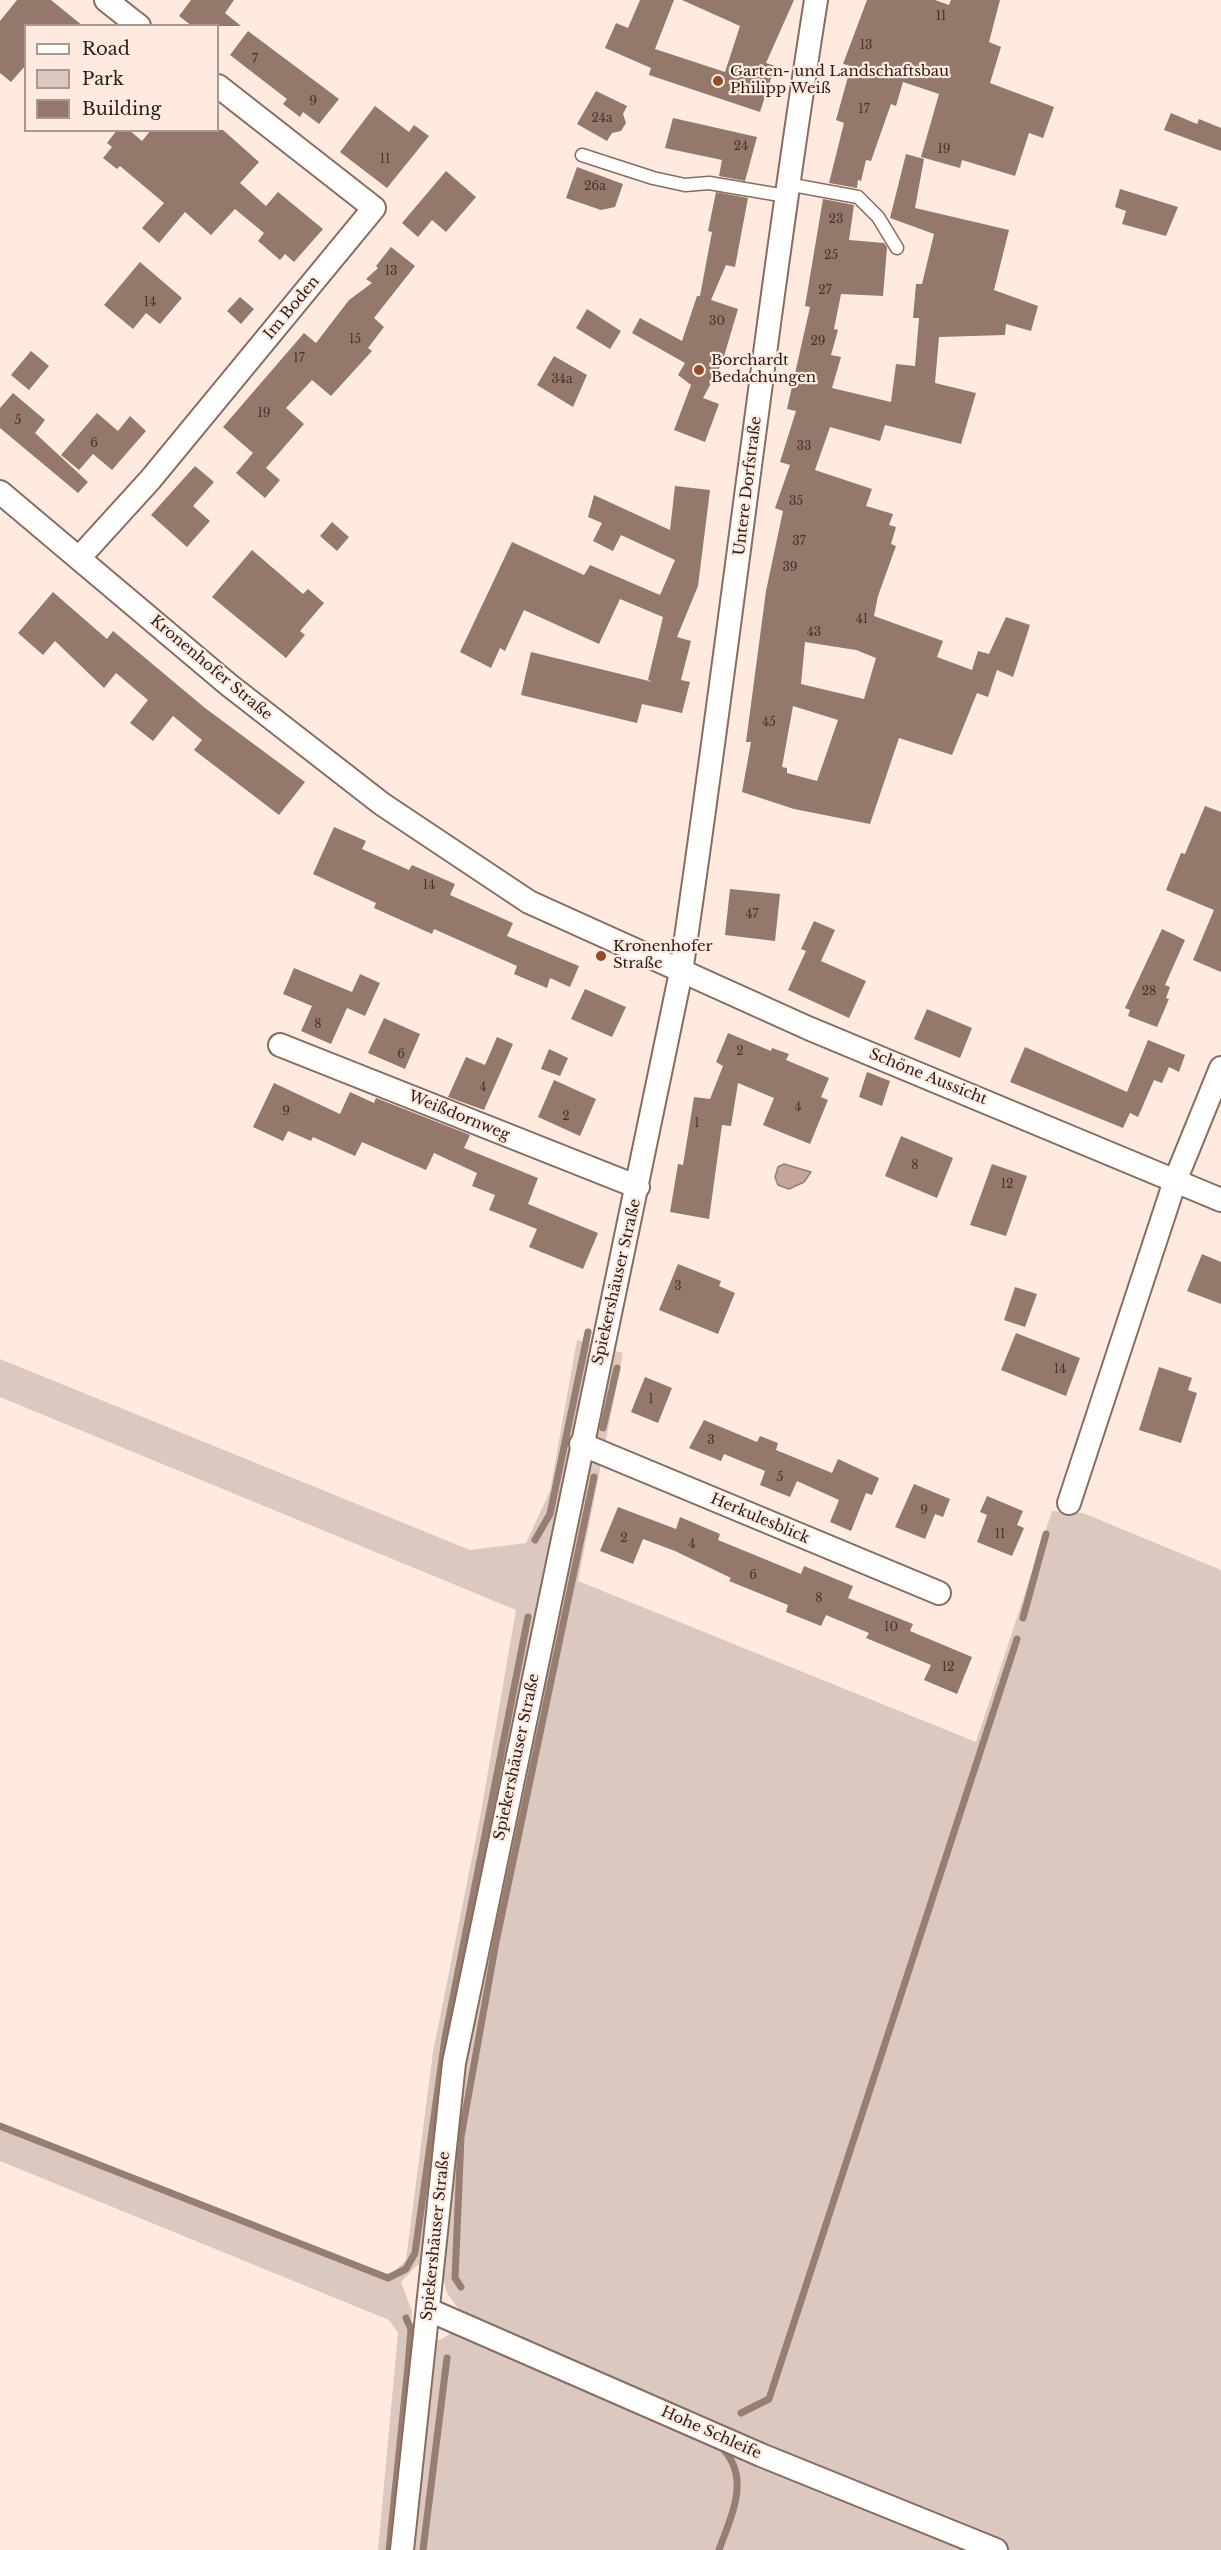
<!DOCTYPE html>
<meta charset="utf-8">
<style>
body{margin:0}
#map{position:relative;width:1221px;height:2550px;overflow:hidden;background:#ffeadf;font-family:"Libre Baskerville",serif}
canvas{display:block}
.legend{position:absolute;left:24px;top:24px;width:195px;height:108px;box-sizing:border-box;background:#ffeadf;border:2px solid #aa988f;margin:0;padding:8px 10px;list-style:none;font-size:18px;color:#2a1e18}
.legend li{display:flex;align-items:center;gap:12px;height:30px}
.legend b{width:30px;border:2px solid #aa988f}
</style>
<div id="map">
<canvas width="1221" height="2550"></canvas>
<ul class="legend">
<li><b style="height:8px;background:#fff"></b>Road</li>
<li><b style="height:16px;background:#dbc8bf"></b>Park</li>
<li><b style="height:16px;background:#94786b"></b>Building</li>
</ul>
</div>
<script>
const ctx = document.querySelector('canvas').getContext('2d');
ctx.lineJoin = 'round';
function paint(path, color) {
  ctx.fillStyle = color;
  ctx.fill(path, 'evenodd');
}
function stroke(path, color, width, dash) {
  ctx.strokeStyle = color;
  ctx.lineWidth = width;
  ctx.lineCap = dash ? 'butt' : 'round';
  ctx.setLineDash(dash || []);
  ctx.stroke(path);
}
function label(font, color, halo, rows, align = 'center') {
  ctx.font = font + ' "Libre Baskerville",serif';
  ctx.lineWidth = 4.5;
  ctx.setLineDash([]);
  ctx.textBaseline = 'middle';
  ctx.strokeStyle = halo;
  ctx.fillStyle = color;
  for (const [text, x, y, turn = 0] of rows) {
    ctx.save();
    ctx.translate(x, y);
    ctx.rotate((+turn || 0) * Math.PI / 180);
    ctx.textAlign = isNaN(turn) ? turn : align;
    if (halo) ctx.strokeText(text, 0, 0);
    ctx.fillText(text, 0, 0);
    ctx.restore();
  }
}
paint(new Path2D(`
 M577,1340L623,1353L578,1581L976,1742L1052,1511L1083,1513L1221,1570V2550H378L398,2333L389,2320L0,2161V2124L388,2278L406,2260L433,2052L480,1818L516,1610L0,1397V1359L470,1550L526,1543L550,1491ZM417,2265L441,2269L447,2293L463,2315C450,2341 437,2342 410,2348L412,2311L401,2282Z`), '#dbc8bf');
const water = new Path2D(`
 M784,1164L811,1172L804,1182L789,1189L778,1185L775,1177L778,1167Z`);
paint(water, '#c5a799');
stroke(water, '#967e72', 1.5);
stroke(new Path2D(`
 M603,1428L617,1368
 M535,1540L550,1514L588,1332
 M1023,1618L1046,1534
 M0,2126L388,2278L406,2269L415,2253L445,2038L528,1617
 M461,2287L455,2278L461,2137L496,1942L594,1477
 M741,2413L769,2399L1017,1639
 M389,2550L408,2366L411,2329L406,2318
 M423,2550L447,2358
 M719,2550C731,2516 752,2477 721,2447`), '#967e72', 7);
paint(new Path2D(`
 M17,0H51L83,26H26V65L11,82L0,73V21Z
 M191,0H234L225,13L241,26H192L179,16Z
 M640,0H674L655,49L725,72L740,26L682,0H794L766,63L775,66L760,112L649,75L651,68L605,48L616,23L628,28Z
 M867,0H935L949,5L951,0H1000L989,42L1001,47L990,83L1054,107L1043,138L1029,133L1015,176L962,160L960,168L921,157L939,94L903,82L896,106L891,104L871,161L866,160L861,181L858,180L857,188L829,183L844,123L836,120L851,66L843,64Z
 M248,31L339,99L319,124L303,112L300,117L283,104L287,99L230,55Z
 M596,91L627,106L623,114L626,123L621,131L612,133L607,141L577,124Z
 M375,106L409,132L414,125L429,136L387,188L340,152Z
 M1171,113L1197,124L1199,119L1221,128V151L1164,130Z
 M673,118L757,137L745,181L719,176L722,160L665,148Z
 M117,130H129L142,141L151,130H223L259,162L240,183L266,206L278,192L323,229L294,262L285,254L280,260L258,241L264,233L235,209L211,235L185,212L159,243L142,228L164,203L120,166L117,169L103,158L112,147L107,143Z
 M906,154L924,159L915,208L1009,230L994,290L1038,306L1031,331L1006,324L1005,335L939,337L935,383L976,393L961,444L885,425L880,441L830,427L815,470L872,489L866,506L893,514L889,525L896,527L891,544L896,546L878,596L874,616L943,641L937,657L972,670L978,651L989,654L1006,617L1030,625L1013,677L997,670L988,697L977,693L952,755L899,738L870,824L794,809L742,792L751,742H746L766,591L783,511L775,508L790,465L780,462L796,411L787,409L810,307L805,306L823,199L854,205L849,240L884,243L887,247L883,296L841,294L834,329L838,330L831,355L841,357L832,388L891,402L896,364L915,366L919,318H913L916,284H922L934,234L890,218ZM805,642L856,650L876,658L864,699L801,684ZM793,706L838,720L817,781L787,773V768L782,767Z
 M577,167L623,184L615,207L601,210L566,198Z
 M446,171L476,197L446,232L432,220L418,237L402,223Z
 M1120,189L1178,207L1166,236L1122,224L1126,211L1115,207Z
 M716,192L748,198L735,267L726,265L711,300L738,309L722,363L703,398L719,404L705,442L674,430L691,385L678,375L685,363L632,333L640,318L682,341L697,296H700L712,232L708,231Z
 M391,247L415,266L374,318L384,327L368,348L372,351L331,396L312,380L286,408L304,424L266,468L280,480L265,498L236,473L253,453L223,427L304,333L316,343L349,300L372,283L366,279L378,268L376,266Z
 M140,262L182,298L160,324L146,313L133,329L104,305Z
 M240,297L254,309L241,324L227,311Z
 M587,309L621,331L610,349L576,328Z
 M31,351L49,366L29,390L11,375Z
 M554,356L587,375L573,407L537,385Z
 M13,393L45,420L35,433L88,482L78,493L0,428V408Z
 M97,413L118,431L130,416L146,431L112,470L93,454L79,470L61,455Z
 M195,466L214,482L193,506L210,521L187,547L151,515Z
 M675,486L710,490L698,586L677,637L691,641L681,680L690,682L682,713L642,704L637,723L521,695L531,652L653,682L648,680L663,617L620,599L599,644L524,610L505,651L500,648L491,668L460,652L512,542L584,575L590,565L660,595L675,560L621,535L613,551L593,541L602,523L588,517L594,495L670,530Z
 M332,522L349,537L337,551L320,536Z
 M252,550L303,594L308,589L324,603L300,631L305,635L286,658L212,597Z
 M53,592L107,639L113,631L205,708L305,782L279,815L194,750L202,740L173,716L153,741L130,723L148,700L116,673L104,688L55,641L43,655L18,633Z
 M1205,806L1221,812V972L1193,960L1214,910L1166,890L1181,853L1185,854Z
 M334,827L366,841L362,849L409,870L412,865L455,884L450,895L513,923L507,936L579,966L570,987L550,978L547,988L514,974L517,966L434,929L432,934L374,908L376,903L313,874Z
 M730,889L780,894L775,941L725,935Z
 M814,921L835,930L821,961L866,981L849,1018L788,990L806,951L801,949Z
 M1162,929L1185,940L1165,985L1170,987L1166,998L1169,999L1157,1027L1128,1016L1130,1010L1125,1008Z
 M294,968L352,992L360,974L380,983L365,1016L347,1008L331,1044L301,1031L312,1006L283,994Z
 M585,989L626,1007L612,1037L571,1019Z
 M927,1009L972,1028L960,1058L914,1039Z
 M384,1018L420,1034L405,1069L368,1053Z
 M728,1033L771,1051L772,1048L789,1054L786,1060L829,1078L821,1097L828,1100L810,1144L763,1125L774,1098L738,1083L731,1126L722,1125L709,1219L670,1212L678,1164L683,1165L694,1097L710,1099L723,1066L716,1062Z
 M497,1037L513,1044L484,1110L448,1097L466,1057L485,1065Z
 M1148,1040L1185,1055L1179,1072L1169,1067L1162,1083L1154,1080L1138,1117L1130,1113L1123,1128L1010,1082L1025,1047L1127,1092Z
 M549,1049L568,1058L560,1076L541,1069Z
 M867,1072L890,1081L882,1106L859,1097Z
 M554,1080L596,1099L580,1136L538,1117Z
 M274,1083L340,1114L350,1092L374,1103L376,1098L470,1135L464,1148L538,1178L528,1204L598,1233L583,1269L529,1247L537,1229L489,1210L495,1195L472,1186L477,1173L434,1153L426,1170L362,1142L355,1156L313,1137L311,1141L288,1131L283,1141L253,1127Z
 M901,1136L953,1158L937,1198L885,1176Z
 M992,1164L1027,1176L1006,1236L970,1225Z
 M1202,1254L1221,1262V1304L1187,1291Z
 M678,1264L721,1281L719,1286L735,1293L718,1334L659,1310Z
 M1015,1287L1037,1294L1025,1327L1004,1320Z
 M1016,1333L1080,1358L1066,1396L1001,1370Z
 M1159,1367L1192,1378L1188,1390L1197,1393L1181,1443L1139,1430Z
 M645,1377L672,1388L658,1423L631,1412Z
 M704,1420L757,1442L760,1436L778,1443L776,1450L832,1473L838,1459L879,1478L872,1495L866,1493L851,1531L830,1522L839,1500L797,1481L790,1497L760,1485L765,1471L724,1454L721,1461L689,1448Z
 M914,1484L950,1499L943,1517L935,1514L925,1539L895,1527Z
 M987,1496L1023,1511L1017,1525L1024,1528L1012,1556L977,1542L987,1515L980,1512Z
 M618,1507L676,1529L680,1517L720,1534L718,1540L801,1574L804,1566L853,1586L848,1598L913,1624L910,1631L972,1657L957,1694L924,1680L931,1665L866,1638L869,1633L826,1615L821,1626L786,1612L788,1605L729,1581L731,1578L675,1551L643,1539L633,1564L600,1551Z`), '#94786b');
const lane = new Path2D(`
 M582,155L653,178L685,185L709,183L786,196
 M787,184L858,197L878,217L897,248`);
const street = new Path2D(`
 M106,0L139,26
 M0,492L229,685L382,804L529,902L808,1028L1221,1200
 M79,558L150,480L374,208L218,86
 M280,1045L638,1187
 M581,1444L939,1593
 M1069,1503L1175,1181L1221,1068
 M429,2310L761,2455L996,2550
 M402,2550L454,2063L681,972C729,648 765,323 816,0`);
stroke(lane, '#8a6b5c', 15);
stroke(street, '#8a6b5c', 26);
stroke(lane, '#fff', 12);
stroke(street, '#fff', 22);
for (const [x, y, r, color] of [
 [718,81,6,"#944d27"],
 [699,370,6,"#944d27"],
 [601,956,6,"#944d27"]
]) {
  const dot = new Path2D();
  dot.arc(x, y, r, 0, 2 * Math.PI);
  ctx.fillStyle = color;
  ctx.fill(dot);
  stroke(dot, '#ffeadf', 2);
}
label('12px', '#44342d', null, [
 ["11",941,17],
 ["13",866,46],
 ["7",255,60],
 ["9",313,102],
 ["17",864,110],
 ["24a",602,119],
 ["24",741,147],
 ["19",944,150],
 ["11",385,160],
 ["26a",595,187],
 ["23",836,220],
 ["25",831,256],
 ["13",391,272],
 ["27",825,291],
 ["14",150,303],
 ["30",717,322],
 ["15",355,340],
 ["29",818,342],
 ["17",299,359],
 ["34a",562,380],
 ["19",264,414],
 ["5",18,421],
 ["6",94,444],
 ["33",804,447],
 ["35",796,502],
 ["37",799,542],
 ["39",790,568],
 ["41",862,620],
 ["43",814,633],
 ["45",769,723],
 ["14",429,886],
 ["47",752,915],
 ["28",1149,992],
 ["8",318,1025],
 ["2",740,1052],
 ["6",401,1055],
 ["4",483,1088],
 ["4",798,1108],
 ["9",286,1112],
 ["2",566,1117],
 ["1",697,1124],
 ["8",915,1166],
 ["12",1007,1185],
 ["3",678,1287],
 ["14",1060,1370],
 ["1",651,1400],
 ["3",711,1441],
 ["5",780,1478],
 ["9",924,1511],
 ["11",1000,1535],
 ["2",624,1539],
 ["4",692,1545],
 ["6",753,1576],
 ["8",819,1599],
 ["10",891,1628],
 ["12",948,1668]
]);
label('15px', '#2a1e18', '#ffeadf', [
 ["Garten- und Landschaftsbau",730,72],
 ["Philipp Weiß",730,89],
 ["Borchardt",711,361],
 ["Bedachungen",711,378],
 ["Kronenhofer",613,947],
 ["Straße",613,964]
], 'left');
label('15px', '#2a1e18', '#ffeadf', [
 ["Im Boden",292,308,-50],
 ["Untere Dorfstraße",748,486,-83],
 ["Kronenhofer Straße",211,668,40],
 ["Schöne Aussicht",928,1077,22],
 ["Weißdornweg",459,1116,22],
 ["Spiekershäuser Straße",617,1282,-77],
 ["Herkulesblick",760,1519,23],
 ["Spiekershäuser Straße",517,1757,-78],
 ["Spiekershäuser Straße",436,2236,-84],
 ["Hohe Schleife",711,2433,24]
]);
</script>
